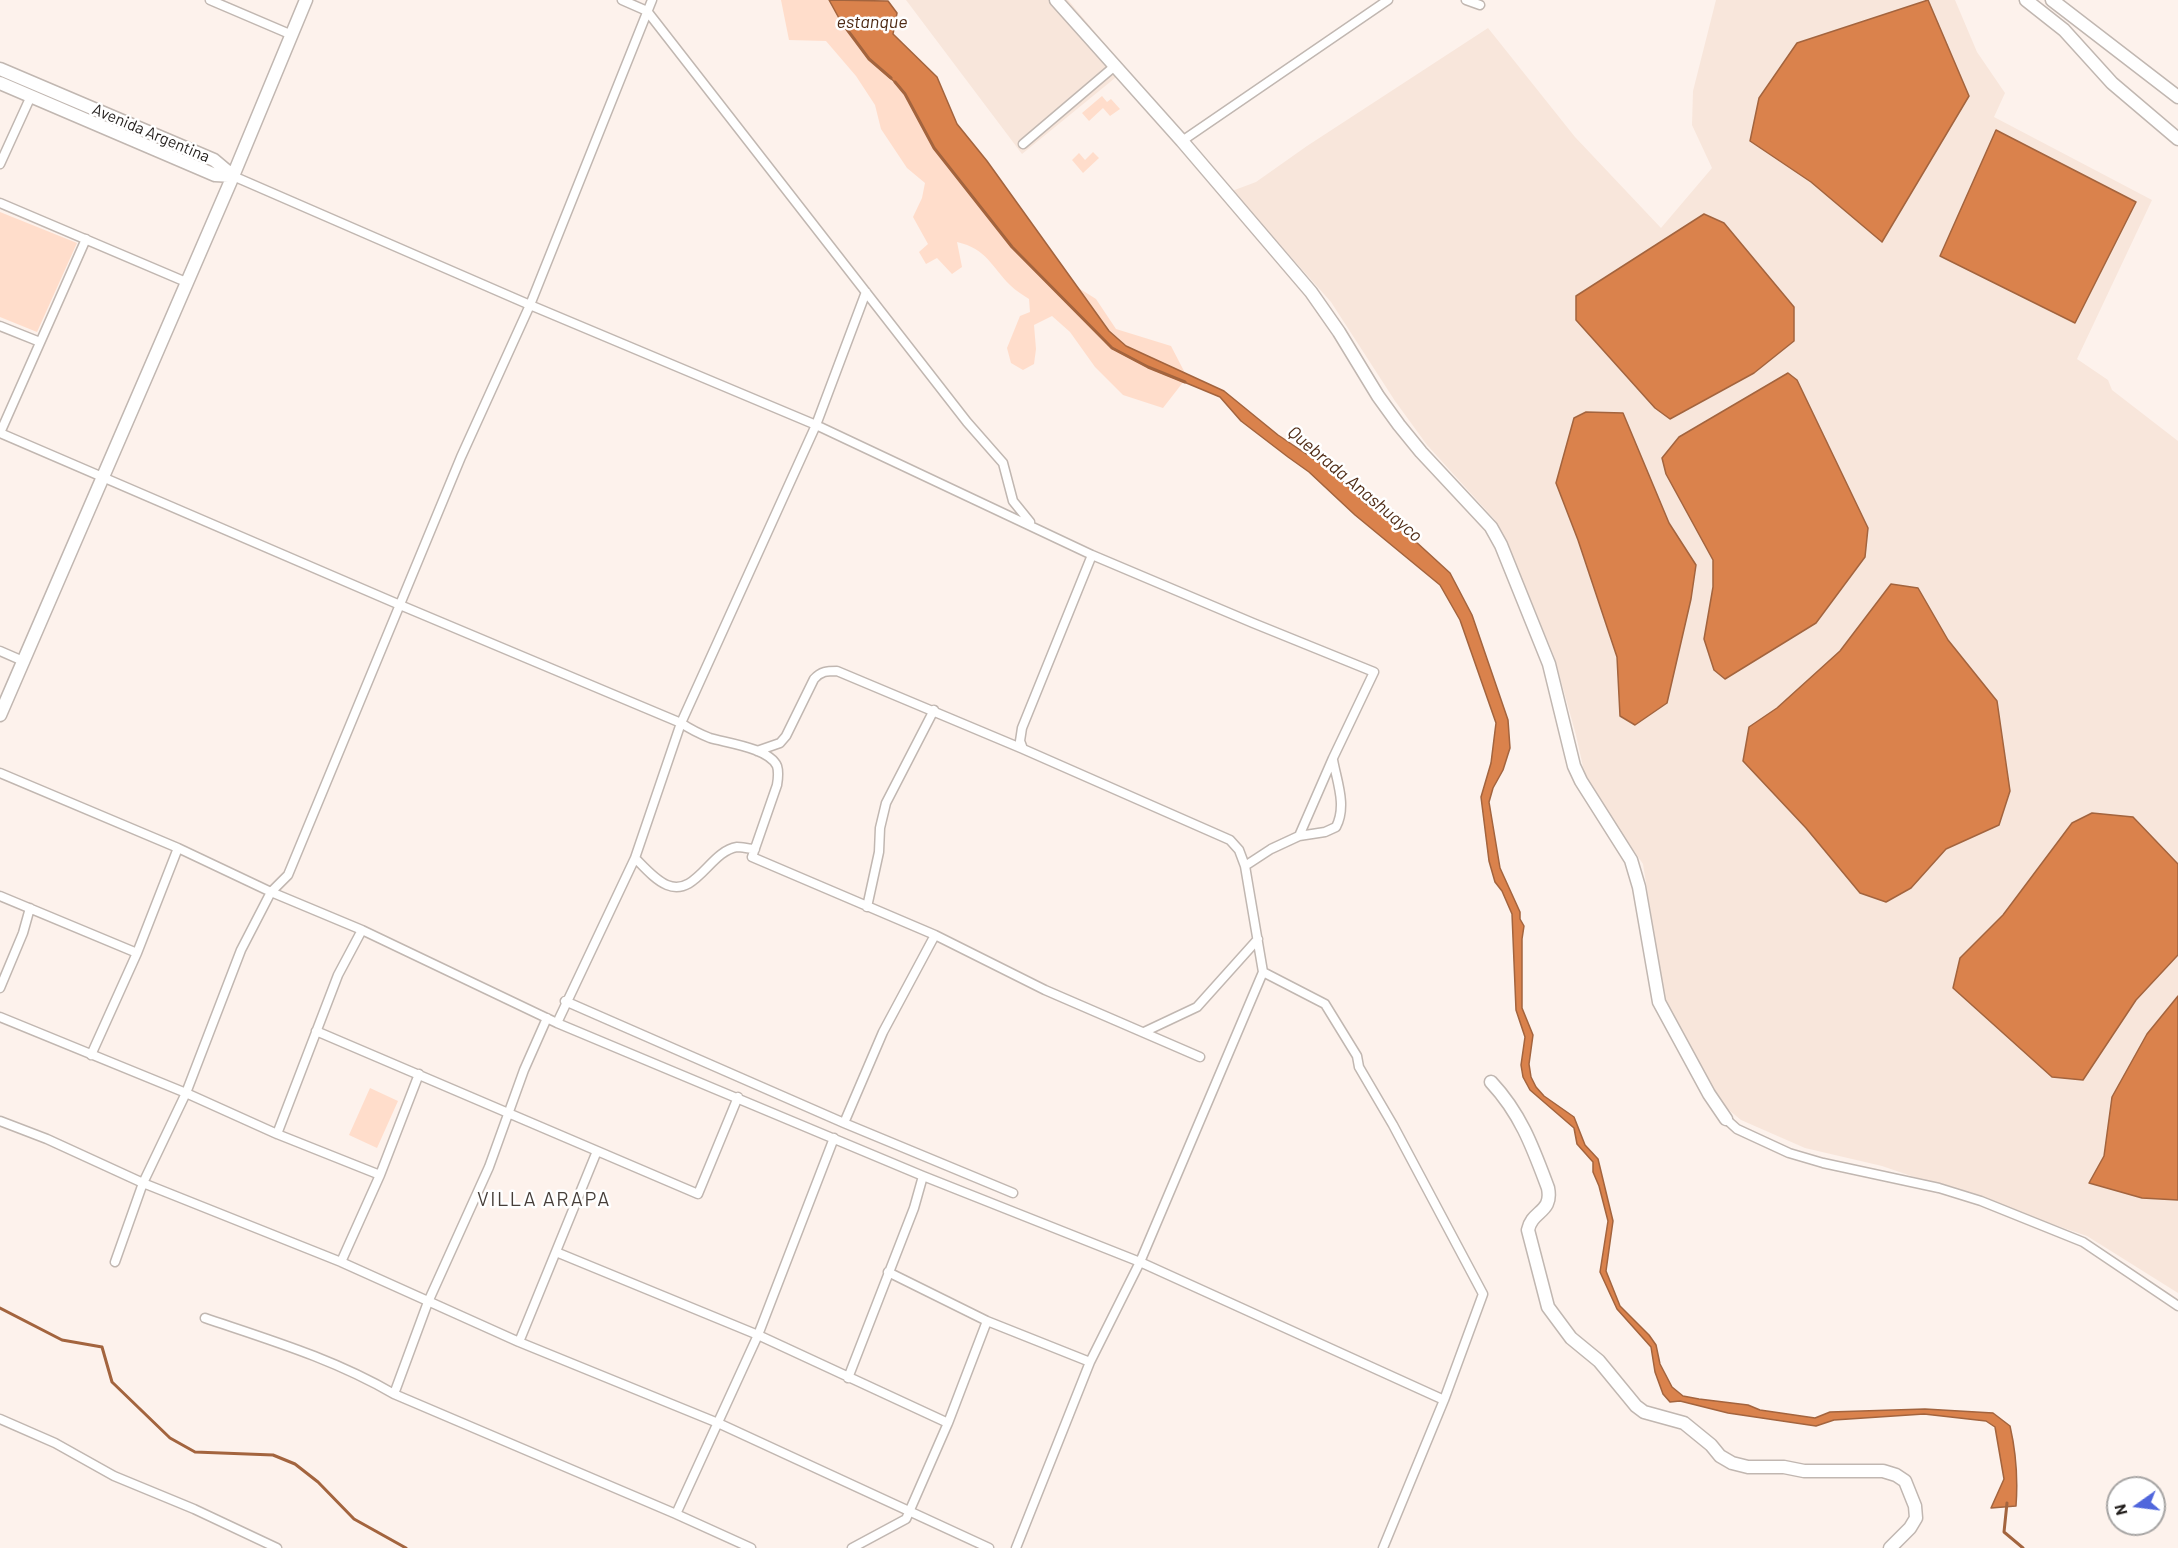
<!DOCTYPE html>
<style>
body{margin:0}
#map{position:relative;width:2178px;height:1548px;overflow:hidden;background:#fdf2ec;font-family:Barlow,sans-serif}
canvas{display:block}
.north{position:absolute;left:2106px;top:1476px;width:60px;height:60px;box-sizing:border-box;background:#fff;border:2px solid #a7a5a4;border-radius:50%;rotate:256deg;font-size:16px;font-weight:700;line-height:24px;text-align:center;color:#221e1c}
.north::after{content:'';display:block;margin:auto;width:21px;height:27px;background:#5066dc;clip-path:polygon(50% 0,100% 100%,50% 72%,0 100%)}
</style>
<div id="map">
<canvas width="2178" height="1548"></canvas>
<div class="north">N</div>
</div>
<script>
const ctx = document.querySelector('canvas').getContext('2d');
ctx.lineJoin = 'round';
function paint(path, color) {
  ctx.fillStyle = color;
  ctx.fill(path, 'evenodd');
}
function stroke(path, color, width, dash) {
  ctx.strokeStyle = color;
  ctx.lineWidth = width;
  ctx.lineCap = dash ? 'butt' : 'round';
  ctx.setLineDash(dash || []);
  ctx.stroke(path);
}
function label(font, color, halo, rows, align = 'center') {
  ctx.font = font + ' Barlow,sans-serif';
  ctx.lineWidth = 5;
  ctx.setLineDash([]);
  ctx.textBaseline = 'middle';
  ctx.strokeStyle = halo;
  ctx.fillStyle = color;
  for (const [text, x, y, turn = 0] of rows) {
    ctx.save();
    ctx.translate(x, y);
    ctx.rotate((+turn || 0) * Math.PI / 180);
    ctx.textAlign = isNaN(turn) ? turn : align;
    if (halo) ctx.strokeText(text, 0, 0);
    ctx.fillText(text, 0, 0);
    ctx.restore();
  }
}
paint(new Path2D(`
 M906,0H1068L1126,69L1022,154Z
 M1716,0H1955L1977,52L2005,93L1994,117L2152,200L2077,359L2108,380L2112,390L2178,441V1293L2087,1236L1882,1166L1805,1148L1741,1120L1719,1102L1691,1046L1669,1014L1664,995L1643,864L1598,798L1584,771L1576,735L1554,656L1510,550L1495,520L1427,445L1395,401L1331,302L1232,191L1256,182L1307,146L1488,28L1575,137L1661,228L1712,168L1692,125L1693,91Z`), '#f8e6db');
paint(new Path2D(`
 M781,0H828L840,20L869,59L898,85L905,94L934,148L1012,247L1112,348L1148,367L1184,381L1163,408L1123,395L1095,367L1070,332L1052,316L1034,325L1036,349L1034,364L1023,370L1011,363L1007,348L1020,316L1030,312L1029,299C1023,295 1016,291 1010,285C991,266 987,249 957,242L962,267L952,274L937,258L926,264L919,252L928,244L913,217L922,198L925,183L907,168L881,129L875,105L856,76L826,41L789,40Z
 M1102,96L1107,102L1111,99L1120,109L1110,116L1103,108L1089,121L1082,113Z
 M1093,152L1099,158L1083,173L1072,160L1079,153L1085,160Z
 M0,212L77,243L37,332L0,317Z
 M1077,287L1096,299L1116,329L1171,346L1185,373L1126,346L1109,331Z
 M370,1088L398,1101L377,1148L349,1135Z`), '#ffddcb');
const water = new Path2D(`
 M829,0L888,1L897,13L893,34L937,77L957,124L987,161L1109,331L1126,346L1224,391L1278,435L1336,474L1365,503L1414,540L1450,573L1472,615L1508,720L1510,748L1503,770L1493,788L1489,802L1500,868L1520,912V919L1524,926L1522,939V1008L1533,1035L1529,1064L1531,1077L1536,1087L1544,1096L1574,1117L1585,1145L1598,1159L1613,1221L1606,1271L1620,1306L1649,1335L1656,1345L1660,1364L1672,1387L1683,1396L1699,1399L1748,1405L1760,1410L1815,1418L1830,1412L1925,1409L1993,1413L2010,1426C2016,1452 2018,1479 2016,1506L1991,1508L2004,1479L1995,1427L1986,1421L1924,1414L1834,1420L1816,1426L1728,1413L1680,1401L1670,1402L1663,1394L1655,1372L1651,1347L1617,1309L1600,1272L1608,1221L1599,1186L1593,1172V1162L1577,1144L1574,1128L1530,1090L1523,1077L1521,1065L1525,1037L1516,1010L1512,914L1502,891L1495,882L1489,861L1481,797L1491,763L1496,723L1460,620L1440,585L1355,515L1309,472L1288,457L1241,421L1220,397L1148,367L1112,348L1012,247L934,148L905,94L898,85L869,59L840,20Z
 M1928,0L1969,96L1882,242L1811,182L1750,141L1759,98L1797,43Z
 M1996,130L2136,202L2075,323L1940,256Z
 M1704,214L1724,223L1794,307V341L1754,373L1670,419L1655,408L1576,320V296Z
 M1788,373L1797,380L1868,528L1865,557L1816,623L1725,679L1714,670L1704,639L1713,587V560L1666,474L1662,458L1679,437Z
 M1586,412L1623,413L1669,523L1696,565L1691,599L1667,703L1635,725L1620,716L1617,657L1578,540L1556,483L1574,418Z
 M1891,584L1918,588L1948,640L1997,701L2010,791L1999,825L1946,849L1911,888L1886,902L1860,893L1806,828L1743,761L1749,727L1777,708L1840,651Z
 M2092,813L2133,817L2178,864V955L2136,1000L2083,1080L2052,1077L1953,988L1960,958L2003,915L2072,823Z
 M2178,996V1200L2142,1198L2089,1183L2104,1156L2112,1097L2147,1034Z`);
paint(water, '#da824c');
stroke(water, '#a3643e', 1.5);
stroke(new Path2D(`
 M840,20L869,59L891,78
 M895,82L905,94L934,148L1012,247L1112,348L1148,367L1185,382
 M0,1308L62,1340L102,1347L112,1382L170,1438L195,1452L273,1455L295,1464L318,1482L354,1519L406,1548
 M2007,1503L2004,1532L2023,1548`), '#a3643e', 3);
const street = new Path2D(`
 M210,0L292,35
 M622,0L647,11L967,422L1003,463L1013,501L1030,522
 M1466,0L1480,5
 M1182,141L1388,0
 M1023,144L1116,65
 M0,164L31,96
 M233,176L530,305L816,425L1092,555L1253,623L1374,672L1333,758L1299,836L1271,849L1245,866
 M0,203L186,282
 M0,326L40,342
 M0,433L400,605L681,723C690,729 700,734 710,738C727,743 769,748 777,766C779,772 778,779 777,785L752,857L935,935L1045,990L1200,1057
 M0,433L86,239
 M0,651L23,661
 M757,751L780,743L786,736L814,679C821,671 827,671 837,671L1023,749
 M0,773L178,848L271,892L362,930L557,1023L923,1176L1140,1262L1444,1400
 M1299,836L1325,832L1336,827C1347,806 1337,782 1333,760
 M635,858C644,867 655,880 667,885C696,897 710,851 737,847C742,847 750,849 755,849
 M0,896L137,953
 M867,907L879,852L880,828L886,803L934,710
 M1263,972L1325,1004L1357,1056L1359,1067L1393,1125L1483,1294L1444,1400L1383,1548
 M0,988L23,933L30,908
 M565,1001L844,1123L1013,1193
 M0,1017L186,1093L277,1134L380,1175
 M557,1023L635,858L681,723L816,425L866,292
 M316,1031L698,1194L738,1097
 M1144,1032L1197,1007L1258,939
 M91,1055L137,953L178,848
 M1726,1119L1737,1129L1789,1153L1823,1163L1939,1188L1981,1201L2083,1242L2178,1306
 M0,1121L47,1139L143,1183L341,1262L519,1342L718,1423L989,1548
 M844,1123L883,1032L935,935
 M277,1134L338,975L362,930
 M556,1252L758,1335L948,1423
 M115,1262L143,1183L186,1093L241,950L271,892L288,875L461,457L530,305L652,0
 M341,1262L380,1175L419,1074
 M888,1272L987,1321L1090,1362
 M205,1318C270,1340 334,1359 394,1394L676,1514L751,1548
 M519,1342L597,1151
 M848,1378L914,1208L923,1176
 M394,1394L428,1302L489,1167L524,1070L547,1018
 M0,1419L55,1443L114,1476L194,1509L277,1548
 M676,1514L758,1335L834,1138
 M852,1548L906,1519L948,1423L987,1321
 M1016,1548L1090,1362L1140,1262L1263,972L1245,866L1239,850L1230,840L1023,749L1020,741L1022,728L1092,555`);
const secondary = new Path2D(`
 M1056,0L1182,141L1311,292L1339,332L1378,396L1399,425L1421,452L1491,527L1501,545L1549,664L1574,766L1581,781L1631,860L1639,887L1659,1002L1709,1094L1726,1119
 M2026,0L2064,30L2112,83L2178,139
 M2052,0L2178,97
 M0,69L214,160L233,176
 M0,83L215,175L233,176
 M0,715L233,176L306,0
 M1491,1082C1521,1114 1533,1148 1548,1188C1553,1213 1532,1210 1528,1230L1548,1307L1571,1338L1599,1361L1636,1406L1644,1412L1684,1423L1711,1445L1720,1456L1732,1463L1748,1467H1784L1804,1471H1883L1896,1475L1905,1481L1915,1506L1916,1518L1910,1528L1890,1548`);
stroke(street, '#c1b7b1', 11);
stroke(secondary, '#c1b7b1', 15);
stroke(street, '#fff', 8);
stroke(secondary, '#fff', 12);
label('16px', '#221e1c', '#fff', [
 ["Avenida Argentina",151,133,23]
]);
label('italic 18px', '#4f2b15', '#fff', [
 ["estanque",872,22],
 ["Quebrada Anashuayco",1355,484,40]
]);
ctx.letterSpacing = '1.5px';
label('20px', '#463e39', '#fff', [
 ["VILLA ARAPA",544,1199]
]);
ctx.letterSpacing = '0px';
</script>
